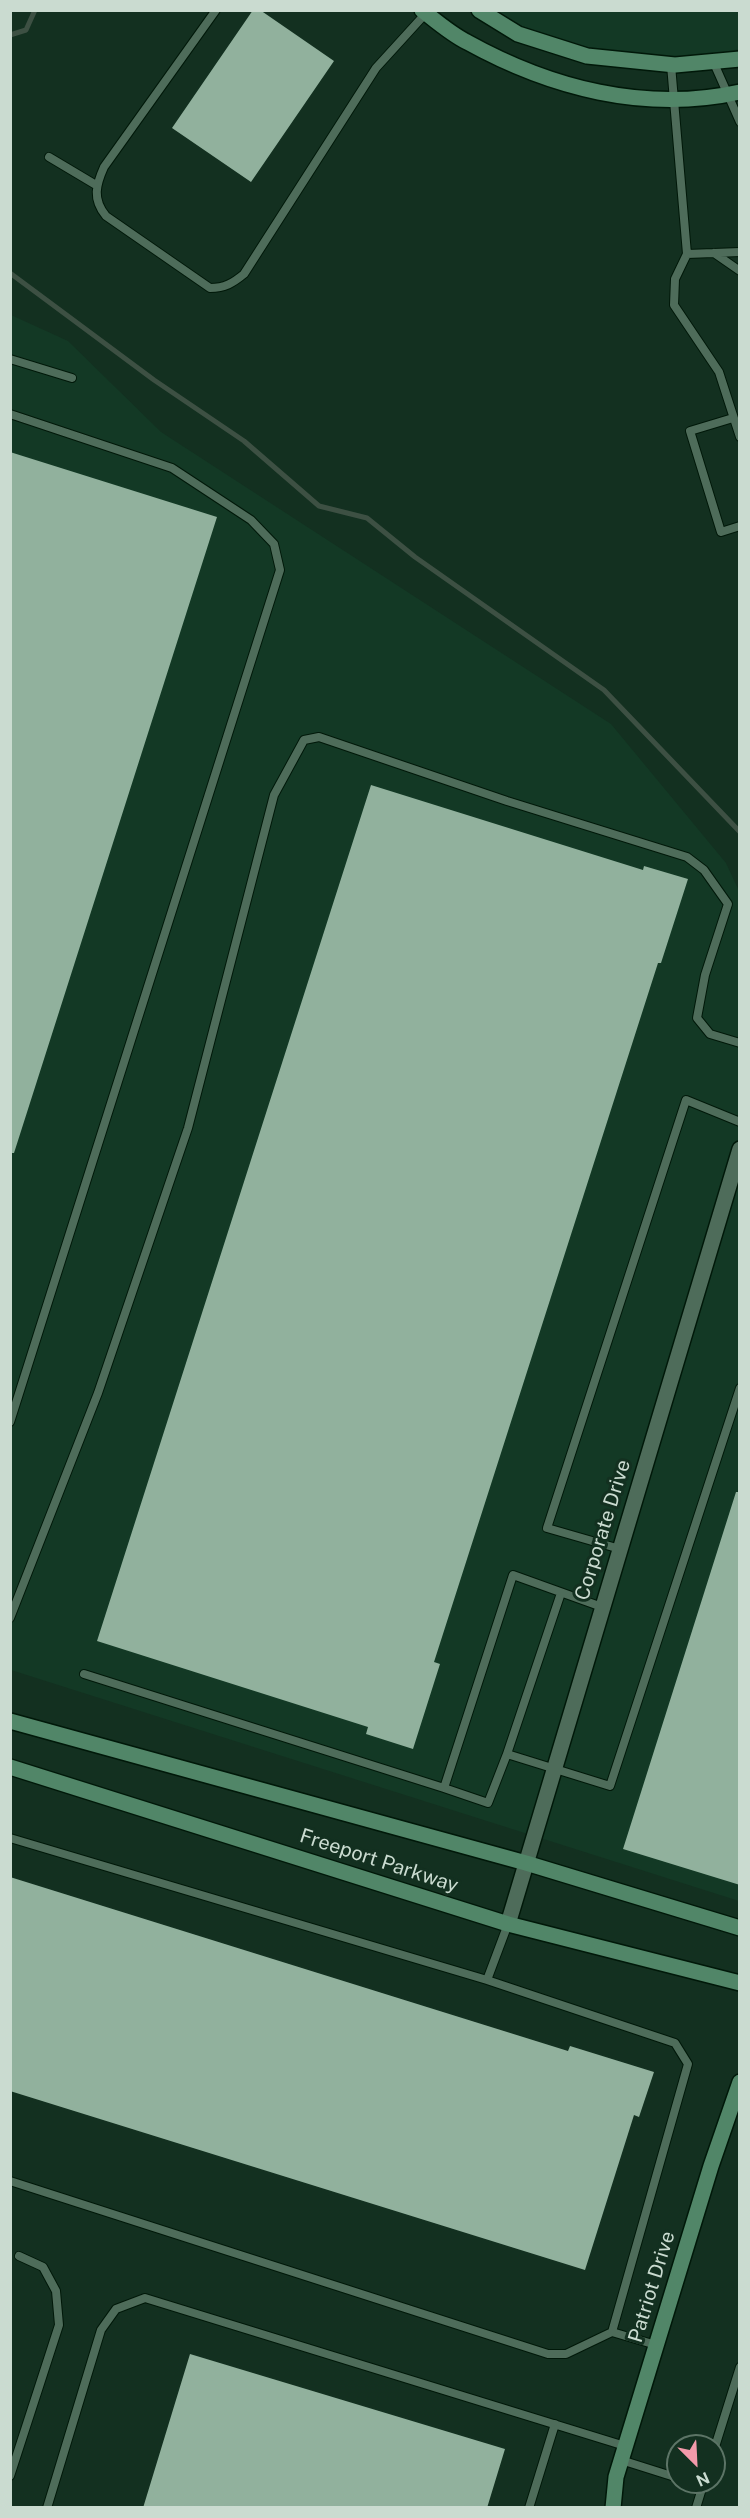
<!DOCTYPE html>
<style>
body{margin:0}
#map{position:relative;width:750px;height:2518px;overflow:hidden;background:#133020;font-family:"Public Sans",sans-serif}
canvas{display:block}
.frame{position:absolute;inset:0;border:12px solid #cadbd0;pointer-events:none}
.north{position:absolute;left:666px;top:2434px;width:60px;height:60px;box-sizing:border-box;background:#133020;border:2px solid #5c7466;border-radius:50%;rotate:156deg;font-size:16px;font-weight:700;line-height:24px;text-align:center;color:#cadbd0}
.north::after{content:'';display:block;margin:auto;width:21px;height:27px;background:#f39aaa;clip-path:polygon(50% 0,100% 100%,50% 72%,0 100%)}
</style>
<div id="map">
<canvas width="750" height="2518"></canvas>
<div class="frame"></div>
<div class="north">N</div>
</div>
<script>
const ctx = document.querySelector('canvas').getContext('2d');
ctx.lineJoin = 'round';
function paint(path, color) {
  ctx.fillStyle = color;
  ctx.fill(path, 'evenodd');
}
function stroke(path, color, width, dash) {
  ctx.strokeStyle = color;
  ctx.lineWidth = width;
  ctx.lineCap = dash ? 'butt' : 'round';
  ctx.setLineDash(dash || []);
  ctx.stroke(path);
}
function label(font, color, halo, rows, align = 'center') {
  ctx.font = font + ' "Public Sans",sans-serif';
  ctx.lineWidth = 6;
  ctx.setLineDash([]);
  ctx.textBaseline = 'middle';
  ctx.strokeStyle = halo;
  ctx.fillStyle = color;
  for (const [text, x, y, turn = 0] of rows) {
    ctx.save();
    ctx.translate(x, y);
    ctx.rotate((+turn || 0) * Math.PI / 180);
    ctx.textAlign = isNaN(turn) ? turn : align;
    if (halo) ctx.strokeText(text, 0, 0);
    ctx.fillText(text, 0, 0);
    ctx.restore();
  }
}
paint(new Path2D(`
 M479,11H739V49L671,65L572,51Z
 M11,315L68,341L161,432L611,724L726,863L739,891V1901L11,1670Z`), '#133925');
stroke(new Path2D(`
 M10,35L26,30L35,10
 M10,273L154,380L244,441L319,506L367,518L415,557L604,690L740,832`), '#3d5043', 5);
paint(new Path2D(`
 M253,10H260L334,61L251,182L172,128Z
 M10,452L217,517L14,1153H10Z
 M371,785L643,870L644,866L688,879L661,963H658L434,1662L440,1664L413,1749L366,1734L368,1727L97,1641Z
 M736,1492H740V1885L623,1849Z
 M10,1877L568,2051L570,2046L654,2072L639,2117L634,2115L585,2270L10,2091Z
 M190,2354L505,2449L487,2508H143Z`), '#91b19d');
const lane = new Path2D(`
 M216,10L104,167C96,185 92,199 106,216L210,288C225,288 233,283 244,274L376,68L427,12
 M713,61L740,122
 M671,65L687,254L675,279L674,305L719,372L740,437
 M49,157L96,185
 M714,253L740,271
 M687,254L740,252
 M10,359L72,378
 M10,414L172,468L251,520L274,544L280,570L10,1422
 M733,418L690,431L721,532L740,526
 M620,1549L547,1528L686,1100L740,1122
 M602,1607L513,1575L444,1788L488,1803L507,1754L610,1786L740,1388
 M10,1618L98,1393L188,1128L274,795L304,740L319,737L507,801L687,857L704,870L728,904L705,975L697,1018L710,1034L740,1043
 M84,1674L444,1788
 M507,1754L561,1593
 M10,1838L487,1980L675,2043L688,2064L612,2332L566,2354H548L10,2181
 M487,1980L508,1924
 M612,2332L656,2345
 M714,2450L740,2367
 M621,2460L678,2478
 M10,2476L59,2325L56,2291L43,2267L19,2256
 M690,2482L703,2486
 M47,2508L101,2330L116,2309L145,2298L625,2446
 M529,2508L555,2424
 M696,2508L704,2482`);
const street = new Path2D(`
 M508,1924L740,1149`);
const secondary = new Path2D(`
 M422,10C436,21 451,34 467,42C550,88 645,113 740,92
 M479,10L518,34L587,56L675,65L740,59
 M10,1721L526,1863L740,1928
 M10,1767L508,1924L740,1983
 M613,2508L616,2477L711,2166L740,2082`);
stroke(lane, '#001809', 10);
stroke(street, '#001809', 18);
stroke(secondary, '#001809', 18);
stroke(lane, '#4e6c5a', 8);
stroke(street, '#4e6c5a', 15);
stroke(secondary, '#518668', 15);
label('20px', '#cadbd0', '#133020', [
 ["Corporate Drive",603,1530,-73],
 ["Freeport Parkway",379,1861,18],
 ["Patriot Drive",652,2287,-73]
]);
</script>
